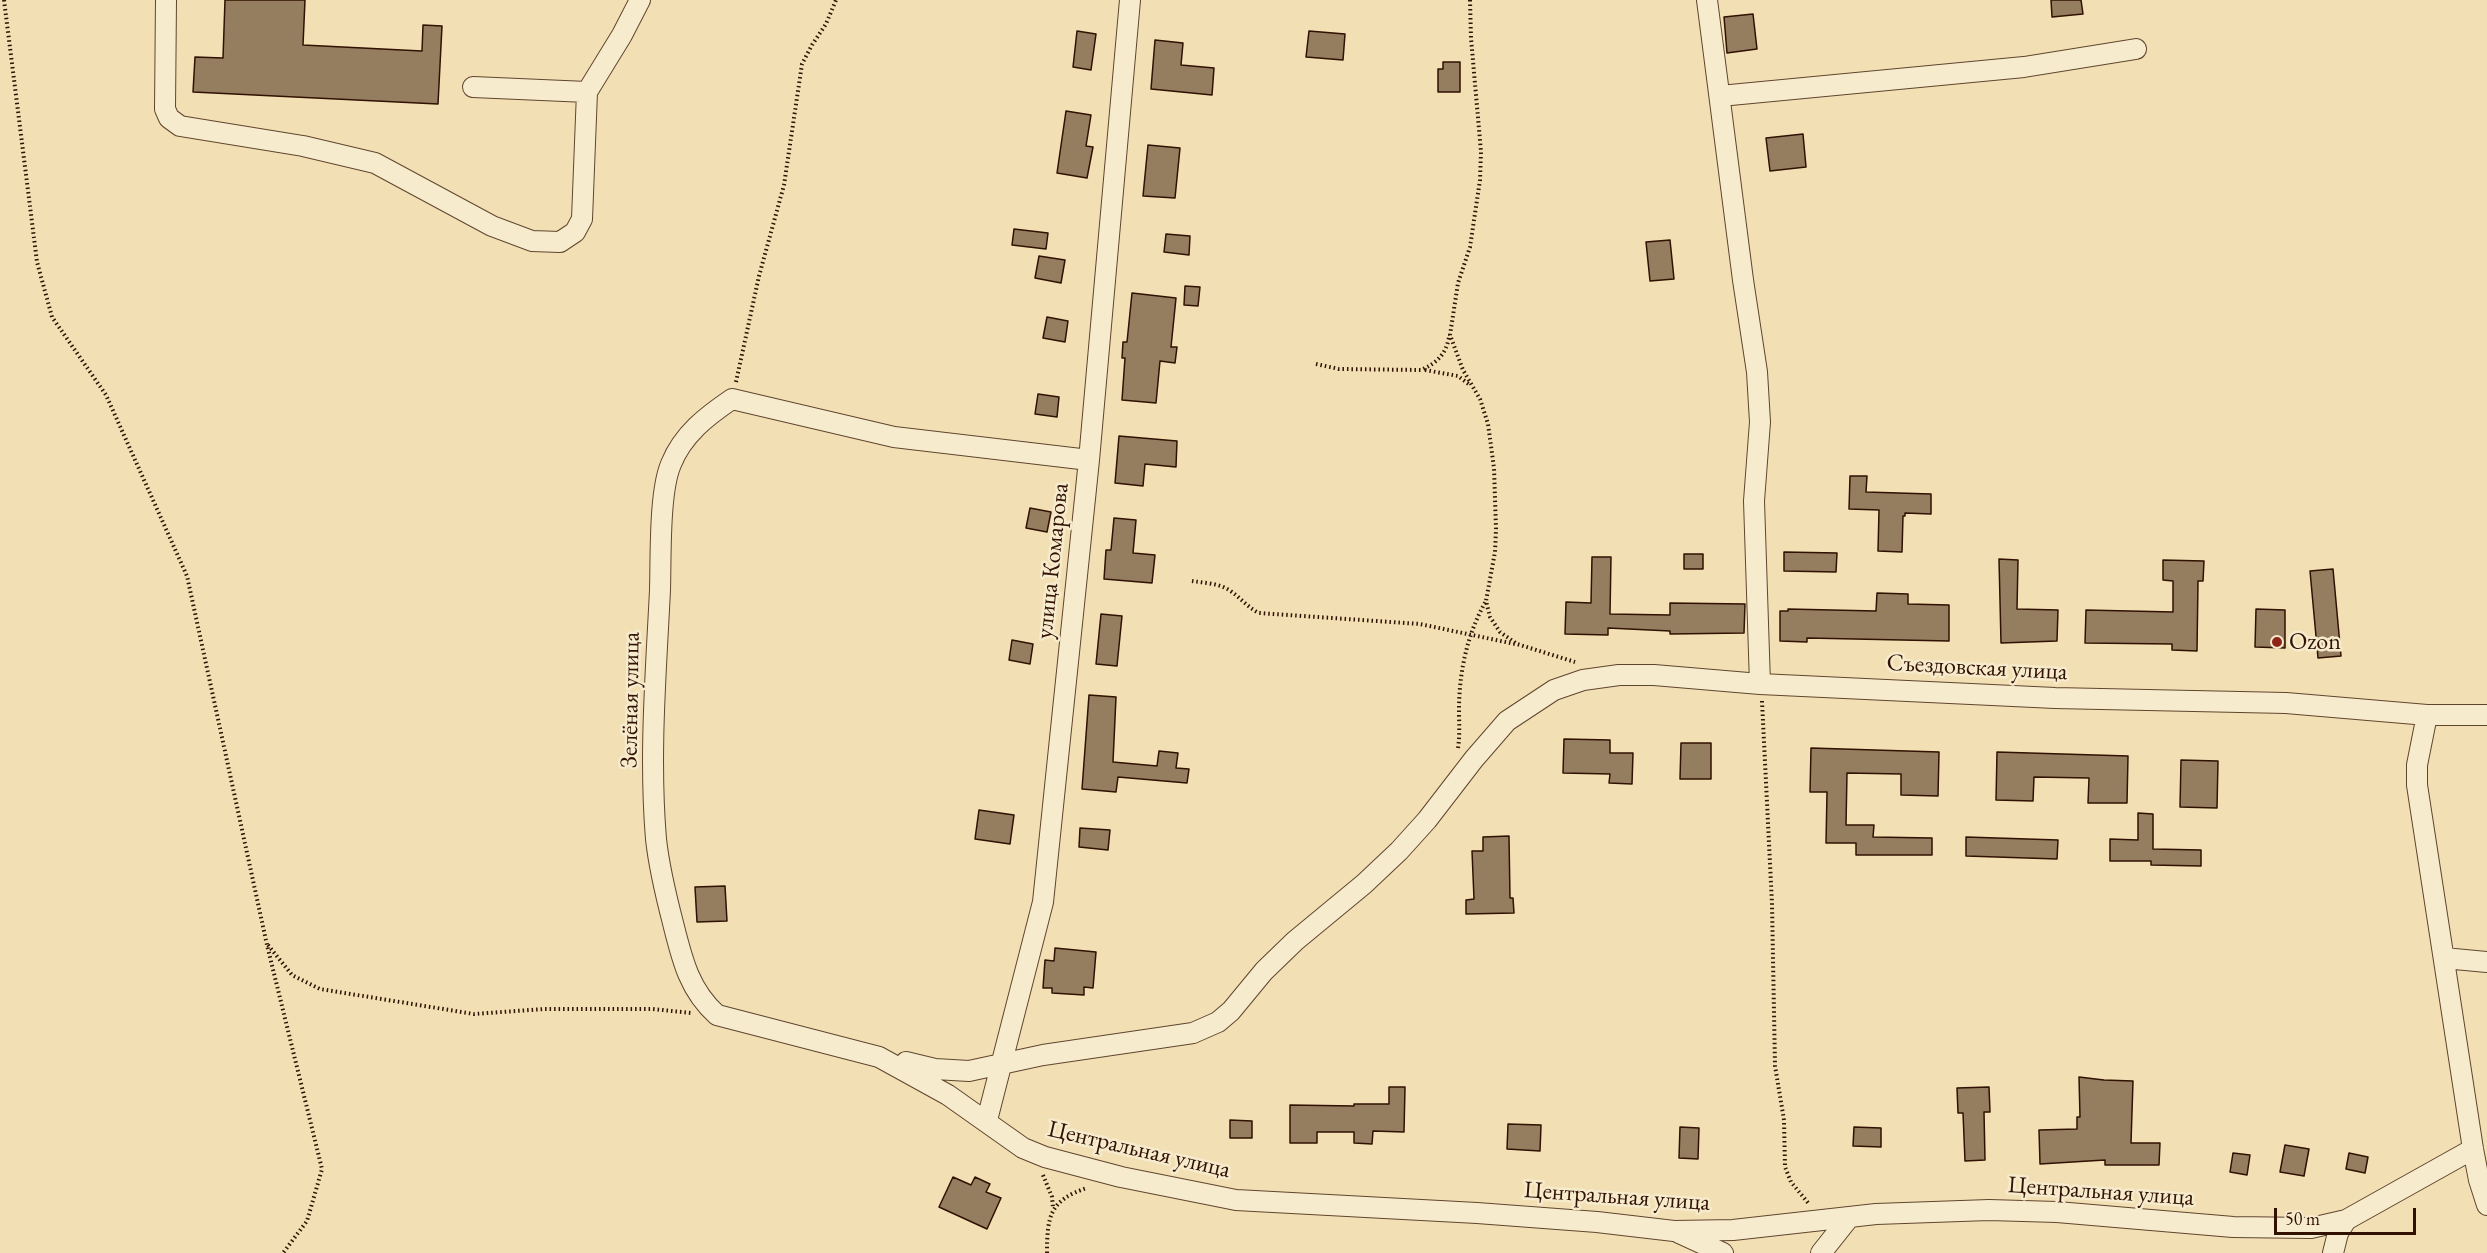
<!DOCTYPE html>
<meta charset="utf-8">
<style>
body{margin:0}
#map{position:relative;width:2487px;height:1253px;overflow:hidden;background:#f2e0b4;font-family:"EB Garamond",serif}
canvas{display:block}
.scale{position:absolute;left:2274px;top:1208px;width:142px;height:27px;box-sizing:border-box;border:3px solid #301102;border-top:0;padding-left:8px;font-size:18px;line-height:21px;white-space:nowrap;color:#301102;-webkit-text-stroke:4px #f7ebce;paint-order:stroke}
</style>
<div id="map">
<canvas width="2487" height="1253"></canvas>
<div class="scale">50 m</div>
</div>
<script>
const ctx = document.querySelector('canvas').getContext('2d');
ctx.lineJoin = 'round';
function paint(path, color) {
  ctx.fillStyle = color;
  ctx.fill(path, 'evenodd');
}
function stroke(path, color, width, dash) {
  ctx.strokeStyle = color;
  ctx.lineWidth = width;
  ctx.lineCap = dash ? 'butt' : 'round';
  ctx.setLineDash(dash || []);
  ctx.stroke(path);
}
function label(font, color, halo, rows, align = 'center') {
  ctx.font = font + ' "EB Garamond",serif';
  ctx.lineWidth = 5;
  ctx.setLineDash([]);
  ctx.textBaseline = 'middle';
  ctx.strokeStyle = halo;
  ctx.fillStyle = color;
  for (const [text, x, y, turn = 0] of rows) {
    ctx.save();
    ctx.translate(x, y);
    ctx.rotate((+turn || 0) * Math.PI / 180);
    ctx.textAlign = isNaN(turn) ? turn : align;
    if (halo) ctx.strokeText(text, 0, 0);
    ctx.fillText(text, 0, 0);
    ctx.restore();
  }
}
const building = new Path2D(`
 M225,0H305L303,45L422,51L423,25L442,26L438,104L193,92L195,57L223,58Z
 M2051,0H2081L2083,14L2052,17Z
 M1753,14L1757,49L1727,53L1724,17Z
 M1077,31L1096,34L1091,70L1073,67Z
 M1309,31L1345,34L1343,60L1306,57Z
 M1155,40L1183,43L1181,65L1214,68L1212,95L1151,89Z
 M1443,62H1460V92H1438V69H1443Z
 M1066,111L1091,115L1086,146L1093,147L1087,178L1057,173Z
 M1803,134L1806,167L1770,171L1766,138Z
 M1148,145L1180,148L1175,198L1143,196Z
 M1014,229L1048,233L1046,249L1012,245Z
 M1166,234L1190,236L1189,255L1164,252Z
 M1670,240L1674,279L1650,281L1646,242Z
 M1039,256L1065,260L1061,283L1035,278Z
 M1185,286L1200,287L1198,306L1184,305Z
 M1132,293L1176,298L1171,347H1177L1175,363L1160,361L1156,403L1122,400L1125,358H1122L1123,342H1127Z
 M1047,317L1068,321L1065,342L1043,338Z
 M1038,394L1059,397L1057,417L1035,414Z
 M1119,436L1177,441L1176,467L1145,464L1143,486L1115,483Z
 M1850,476H1867L1866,492L1931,494V514L1905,513V516H1903L1902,552L1878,551L1879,510L1849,509Z
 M1030,508L1051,512L1047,532L1026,528Z
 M1114,518L1136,520L1133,553L1155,555L1152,583L1104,579L1106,550H1111Z
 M1784,552L1837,553L1836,572L1784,571Z
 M1684,554H1703V569H1684Z
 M1592,557H1611L1610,614L1670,615V603L1745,604L1744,633L1670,634V631L1608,628V635L1565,634L1566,602L1591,603Z
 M1999,559L2018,560L2017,609L2058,610L2057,641L2001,643Z
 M2163,560L2204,561L2203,581H2198L2197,651L2172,650V644L2085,643L2086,610L2173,612V581L2163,580Z
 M2333,569L2341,656L2318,658L2310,571Z
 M1877,593L1908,594V604L1949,605V641L1807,638V642L1780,641V611H1788V609L1876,611Z
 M2256,609L2285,610V648L2255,647Z
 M1101,614L1122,616L1117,666L1096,664Z
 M1012,640L1033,644L1030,664L1009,660Z
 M1089,695L1116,697L1113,762L1157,766L1159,751L1178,753L1176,768L1189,769L1187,783L1118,777L1116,792L1082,789Z
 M1564,739L1610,740V753H1633L1632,784L1609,783L1610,774L1563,773Z
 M1681,743H1711V779H1680Z
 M1811,748L1939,752L1938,796L1901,795V774L1847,773L1846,825H1874L1873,837L1932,838V855H1856V843H1826L1827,792H1810Z
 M1997,752L2128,756L2127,803H2088L2089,778L2034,777L2033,801L1996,800Z
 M2181,760L2218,761L2217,808L2180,807Z
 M979,810L1014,815L1010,844L975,839Z
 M2138,813L2153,814V849L2201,850V866L2151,865V861H2110V839L2138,840Z
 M1080,828L1110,830L1108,850L1079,847Z
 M1509,836L1510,898H1513L1514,913L1466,914V900L1474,899L1472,851H1483V837Z
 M1966,837L2058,840L2057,859L1966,856Z
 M725,886L727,921L697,922L695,887Z
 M1055,948L1096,952L1093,988L1084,987V995L1052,993V988H1043L1045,960L1054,961Z
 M2079,1077L2104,1080L2133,1081L2131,1143H2160L2159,1165H2105V1160L2040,1164L2039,1130L2077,1129V1117H2080Z
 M1389,1087H1405L1404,1132L1373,1131L1372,1144L1354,1143V1132H1317V1143H1290V1105L1354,1106V1104H1389Z
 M1989,1087L1990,1112H1984L1985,1160L1965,1161L1963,1113H1958L1957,1088Z
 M1230,1120L1252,1121V1138H1230Z
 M1508,1124L1541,1125L1540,1151L1507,1149Z
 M1680,1127L1699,1128L1698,1159L1679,1158Z
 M1854,1127L1881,1128V1147L1853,1146Z
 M2285,1145L2309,1149L2304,1176L2280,1172Z
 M2233,1153L2250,1155L2247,1175L2230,1172Z
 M2349,1153L2368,1157L2365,1173L2346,1169Z
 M953,1177L971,1185L975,1177L990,1184L986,1192L1001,1198L987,1229L939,1207Z`);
paint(building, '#957d5f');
stroke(building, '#301102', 1.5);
const minor = new Path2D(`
 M166,0L165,109L169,118L180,126L303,146L375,163L492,226L532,241L560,242L575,232L582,219L587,92L622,35L640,0
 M1707,0L1743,280L1757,372L1760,422L1754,501L1760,684
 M473,87L587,92
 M1720,96L2024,67L2136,49
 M1089,460L894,437L732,399C707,416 683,434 671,464C659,492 661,557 660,590C656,672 649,756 656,839C659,867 666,896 673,923C682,959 689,990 717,1015L879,1057L948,1095L1023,1148L1045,1157L1121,1177L1236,1200L1477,1213L1597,1222L1674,1231L1733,1230L1876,1214L1989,1210L2057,1212L2233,1227L2311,1228L2346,1220L2473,1149
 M2427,715L2417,765V785L2473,1149L2479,1180L2487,1205
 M2444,958L2487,962
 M906,1062L935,1069L969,1071L1043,1055L1193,1033L1218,1022L1231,1011L1264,971L1295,941L1364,884L1399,851L1427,820L1474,759L1507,721L1554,690L1583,680L1619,675H1654L1760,684L2055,698L2286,703L2427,715H2487
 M987,1120L1043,902L1089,460L1130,0
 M1679,1233L1723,1253
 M1821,1253L1848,1219
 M2333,1253L2338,1233L2346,1220`);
stroke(minor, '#60452e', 22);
stroke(new Path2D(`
 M4,0L37,262L52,317L106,395L187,576L267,945L322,1169L307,1221L283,1253
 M1470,0L1471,38L1481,152L1480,180L1470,247L1458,283L1450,335L1463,370L1480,399L1488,424L1494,468L1496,529L1495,552L1486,601L1490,617L1500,632L1517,644L1575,662
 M1316,364L1339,369L1421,370C1437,363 1446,354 1449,337
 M1425,370L1458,376L1470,385
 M736,382L759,276L784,185L802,64L812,45L826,24L836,0
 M1192,581C1204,583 1218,583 1229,590C1240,597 1247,607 1259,613L1420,624L1515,644
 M1762,701L1772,904L1775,1066L1784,1120L1785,1167L1791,1182L1809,1204
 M1458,748C1460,736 1459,723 1459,710C1459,673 1467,634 1486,601
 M268,945L292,975L320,989L474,1014L544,1009H653L691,1013
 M1043,1175L1052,1197L1053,1208
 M1047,1253C1047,1216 1050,1200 1087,1188`), '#301102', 4, [1.5, 3]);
stroke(minor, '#f7ebce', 20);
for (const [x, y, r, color] of [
 [2277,642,6,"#8f2418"]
]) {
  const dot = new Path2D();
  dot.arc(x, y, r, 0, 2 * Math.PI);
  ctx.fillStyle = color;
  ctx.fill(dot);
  stroke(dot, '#f7ebce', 2);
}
label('24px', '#301102', '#f7ebce', [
 ["улица Комарова",1053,561,-84],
 ["Съездовская улица",1977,668,3],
 ["Зелёная улица",631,700,-89],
 ["Центральная улица",1139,1150,13],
 ["Центральная улица",2101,1192,4],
 ["Центральная улица",1617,1197,4]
]);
label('24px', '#301102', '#f7ebce', [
 ["Ozon",2289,642]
], 'left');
</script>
